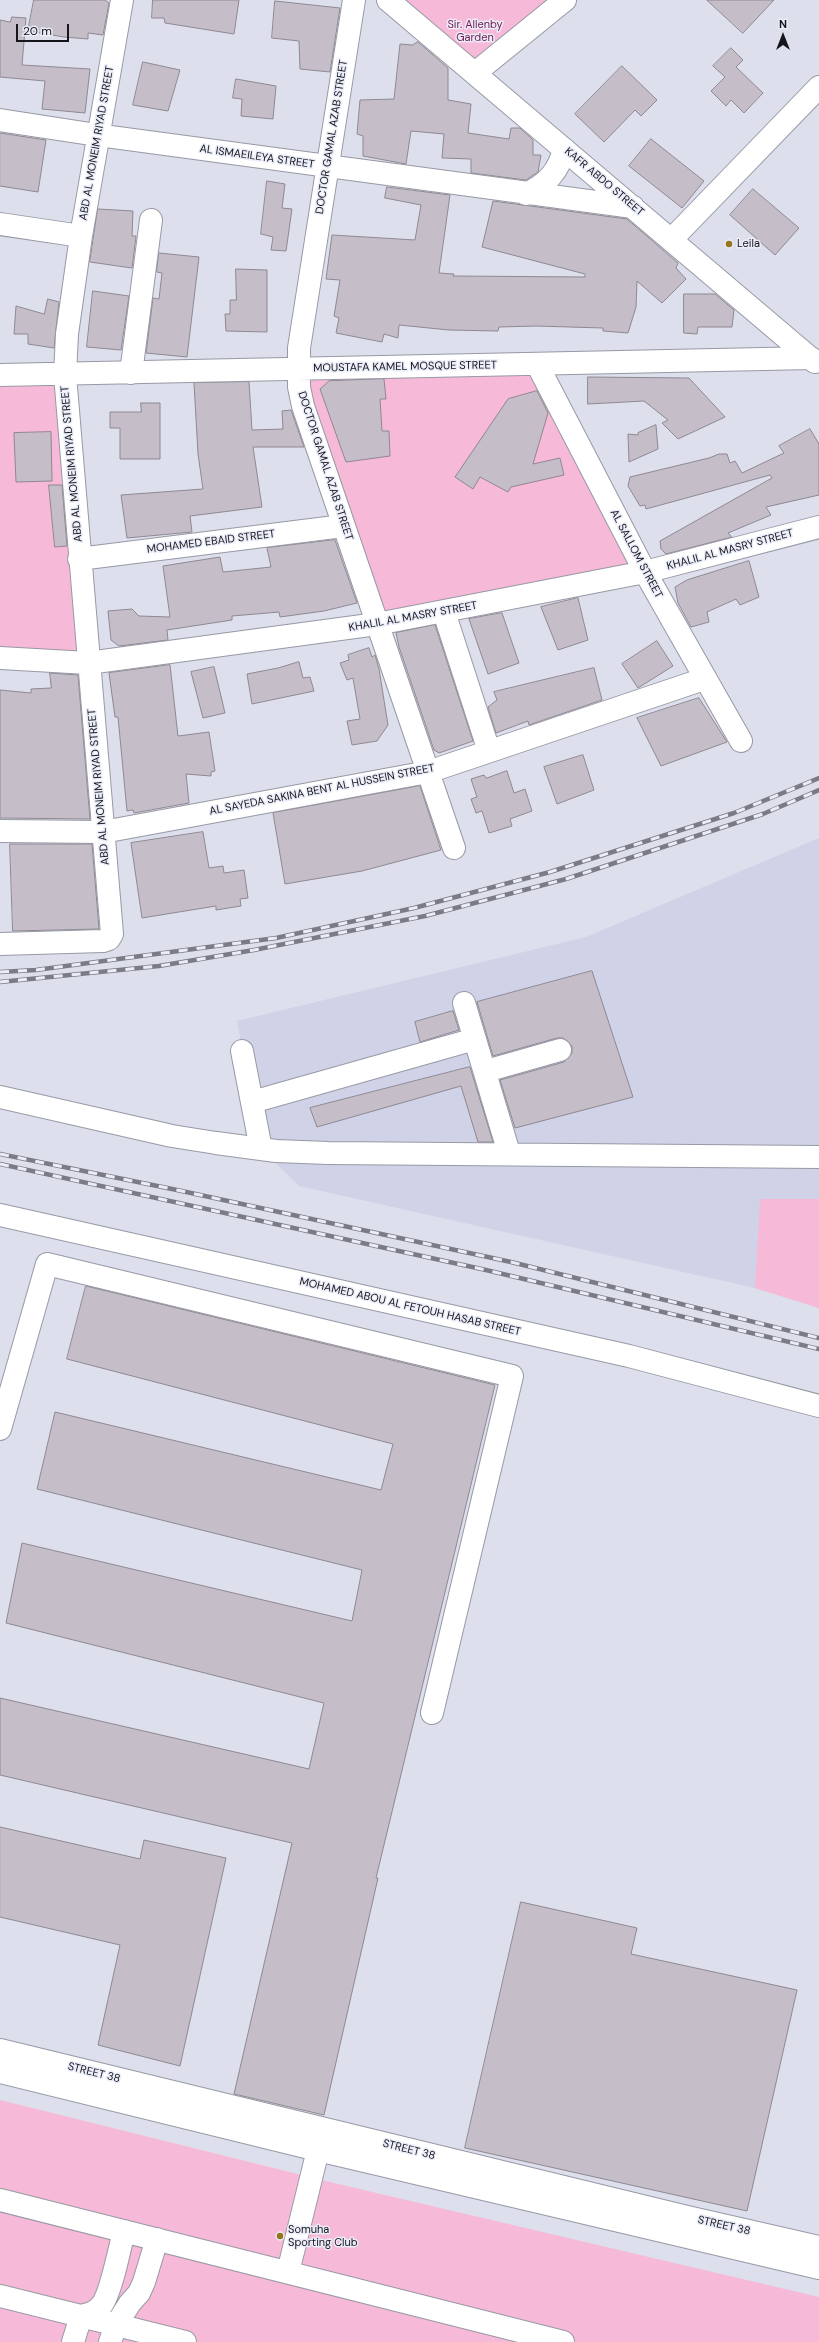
<!DOCTYPE html>
<style>
body{margin:0}
#map{position:relative;width:819px;height:2342px;overflow:hidden;background:#dddfec;font-family:"DM Sans",sans-serif}
canvas{display:block}
.north{position:absolute;left:763px;top:16px;width:40px;height:40px;-webkit-text-stroke:3px #eaecf9;paint-order:stroke;rotate:0deg;font-size:11px;font-weight:700;line-height:16px;text-align:center;color:#15161a}
.north::after{content:'';display:block;margin:auto;width:14px;height:18px;background:#15161a;clip-path:polygon(50% 0,100% 100%,50% 72%,0 100%)}
.scale{position:absolute;left:16px;top:24px;width:53px;height:18px;box-sizing:border-box;border:2px solid #15161a;border-top:0;padding-left:5px;font-size:12px;line-height:14px;white-space:nowrap;color:#15161a;-webkit-text-stroke:3px #eaecf9;paint-order:stroke}
</style>
<div id="map">
<canvas width="819" height="2342"></canvas>
<div class="north">N</div>
<div class="scale">20 m</div>
</div>
<script>
const ctx = document.querySelector('canvas').getContext('2d');
ctx.lineJoin = 'round';
function paint(path, color) {
  ctx.fillStyle = color;
  ctx.fill(path, 'evenodd');
}
function stroke(path, color, width, dash) {
  ctx.strokeStyle = color;
  ctx.lineWidth = width;
  ctx.lineCap = dash ? 'butt' : 'round';
  ctx.setLineDash(dash || []);
  ctx.stroke(path);
}
function label(font, color, halo, rows, align = 'center') {
  ctx.font = font + ' "DM Sans",sans-serif';
  ctx.lineWidth = 3;
  ctx.setLineDash([]);
  ctx.textBaseline = 'middle';
  ctx.strokeStyle = halo;
  ctx.fillStyle = color;
  for (const [text, x, y, turn = 0] of rows) {
    ctx.save();
    ctx.translate(x, y);
    ctx.rotate((+turn || 0) * Math.PI / 180);
    ctx.textAlign = isNaN(turn) ? turn : align;
    if (halo) ctx.strokeText(text, 0, 0);
    ctx.fillText(text, 0, 0);
    ctx.restore();
  }
}
paint(new Path2D(`
 M819,838V1308L755,1288L299,1186L261,1149L237,1021L586,937Z`), '#d0d3e7');
paint(new Path2D(`
 M388,0H565L475,73Z
 M545,362L647,564L383,623L300,367Z
 M0,369L67,372L88,659L0,652Z
 M760,1199H819V1308L755,1288Z
 M0,2100L334,2183L819,2297V2342H0Z`), '#f7b9d8');
const building = new Path2D(`
 M34,0H105L109,3L103,35L88,33V39L64,37L28,31Z
 M153,0H239L234,34L165,23L164,18H152Z
 M707,0H774L743,33Z
 M275,1L340,8L330,72L300,69L299,41L272,38Z
 M12,17L26,18L22,65L90,69L85,113L42,109L45,81L0,77V20L10,22Z
 M418,42L448,68V100L471,104L468,133L509,139L511,128H520L533,140V155H541L538,172L526,180L471,173V159L442,158L444,134L411,131L406,164L363,156V136L357,134L360,100L394,99L400,44L412,45Z
 M731,48L743,60L736,67L763,93L744,113L731,100L726,106L711,91L725,77L713,66Z
 M143,62L180,70L168,111L133,105Z
 M622,66L657,100L641,116L635,110L604,142L575,114Z
 M236,79L276,86L273,119L241,116L242,99L233,98Z
 M0,133L46,140L38,192L0,186Z
 M651,139L704,181L682,208L629,166Z
 M267,181L285,184L282,208L292,209L286,251L271,250L273,237L261,234Z
 M387,187L450,195L439,273L454,274L453,276L585,277V274L482,247L493,201L627,219L678,263L676,268L686,279L662,303L637,281L636,307L628,333L603,331V328L536,326L499,327L498,331L449,330L399,325L398,338L384,334L382,342L336,333L339,318L334,316L340,280L326,279L332,235L415,240L421,205L385,198Z
 M753,189L799,228L775,255L730,215Z
 M98,209L133,211L132,236H136L132,268L90,262Z
 M159,253L199,257L187,357L146,353L153,298L159,299L162,273L157,272Z
 M236,269L267,270V332L226,331L225,314H230V300H236Z
 M93,291L129,296L121,350L87,347Z
 M684,294H715L734,310L732,327H698L697,334L684,333Z
 M48,299L59,302L54,348L28,344V334H14L16,306L44,314Z
 M588,377L689,378L725,417L678,439L662,423L668,420L644,401L588,404Z
 M384,379L386,399H380L382,431H389L390,456L346,462L320,389L329,381Z
 M249,382L252,430L283,429L282,411L291,410L304,447H253L262,507L190,516L192,532L127,538L121,495L203,489L198,454L194,383Z
 M537,391L548,413L533,464L560,458L564,475L511,487L508,492L480,477L473,489L455,477L508,399Z
 M141,403H160V459H120V428H110V412H141Z
 M656,425L658,449L629,462L628,434L638,435V433Z
 M810,429L819,444V495L766,507L771,515L728,533L732,537L666,554L661,549L660,541L772,478L770,475L646,509L645,505L640,506L628,486L630,477L709,458L719,454H727L730,463L735,461L742,473L784,453L779,446Z
 M51,432L52,481L16,482L14,433Z
 M49,485H62L67,546L55,547Z
 M335,540L357,603L324,611L280,617L279,612L232,616V620L167,630L168,640L119,646L111,640L108,611L132,609L139,616L170,617L163,566L220,557L223,572L271,567L267,548Z
 M749,561L759,597L740,605L736,599L707,612L709,622L691,627L678,603L675,587L687,580Z
 M578,598L588,640L558,650L541,607Z
 M502,613L519,663L488,674L469,619Z
 M435,625L473,741L439,753L434,750L399,647L396,633Z
 M657,641L673,666L638,688L622,664Z
 M369,648L372,657L375,655L379,669L388,725L377,741L352,745L347,721L360,719L353,678L347,680L340,663L349,660L348,655Z
 M299,662L303,678L310,677L314,691L252,704L247,674L278,668Z
 M170,665L178,736L209,732L215,771L211,772V776L186,774L189,803L134,813L133,810L127,811L118,717H115L109,673Z
 M214,667L225,713L203,718L191,672Z
 M594,668L602,700L529,725L528,721L496,733L488,707L497,700L494,692Z
 M50,673L78,675L90,819L0,818V690L31,693V689L51,688Z
 M699,698L727,742L661,766L637,718Z
 M583,755L594,790L557,804L544,767Z
 M507,771L514,793L525,789L532,811L510,819L512,826L489,833L482,811L476,813L471,799L477,797L471,779L484,775L486,778Z
 M420,786L441,850L362,871L285,884L273,813Z
 M203,832L209,868L223,866L224,873L244,870L248,898L240,899L241,906L216,910V906L142,918L131,843Z
 M10,844H92L99,929L13,931Z
 M592,971L633,1097L515,1128L500,1080L564,1062L572,1053V1046L563,1038H557L493,1056L477,1002Z
 M453,1011L459,1030L420,1042L415,1022Z
 M470,1067L493,1142H478L461,1086L317,1127L310,1108Z
 M86,1286L495,1385L376,1878H378L324,2115L234,2094L292,1843L0,1775V1698L309,1769L324,1703L6,1623L22,1543L352,1621L362,1570L37,1489L55,1412L381,1490L393,1444L67,1359Z
 M0,1827L140,1859L144,1840L226,1858L180,2066L98,2045L120,1945L0,1917Z
 M521,1902L637,1928L631,1954L797,1990L747,2211L465,2148Z`);
paint(building, '#c5bec9');
stroke(building, '#8e8892', 1);
const minor = new Path2D(`
 M354,0L299,348V387L303,406L454,848
 M388,0L815,362
 M475,73L565,0
 M0,120L97,135L633,207
 M526,194C547,184 559,171 564,149
 M0,224L81,236
 M671,240L819,87
 M537,364L645,572L741,741
 M131,373L151,220
 M0,375L811,358
 M79,559L343,526
 M444,612L489,751
 M0,658L88,663L377,624L645,572L819,527
 M0,831L103,832L428,772L704,679
 M0,944L103,941L109,939L112,934L65,375L67,334L81,236L122,0
 M464,1003L509,1153
 M242,1051L261,1149
 M486,1071L560,1050
 M0,1097L172,1136L216,1143L276,1151L328,1153L819,1157
 M252,1102L475,1039
 M0,1215L629,1356L819,1406
 M0,1429L47,1264L512,1376L432,1713
 M0,2050L687,2217L819,2247
 M0,2072L318,2150L819,2268
 M0,2200L563,2342
 M288,2272L318,2150
 M0,2296L185,2342
 M73,2342L81,2316C89,2314 94,2313 100,2307C110,2298 120,2247 124,2231
 M110,2342L116,2325L130,2303L139,2293L144,2282L157,2239`);
stroke(minor, '#9799a5', 24);
stroke(minor, '#fff', 22);
const rail = new Path2D(`
 M0,972L36,970L276,938L414,908L550,872L734,813L819,778
 M0,982L159,966L254,950L425,916L566,879L763,814L819,790
 M0,1154L177,1190L511,1262L819,1338
 M0,1164L486,1270L819,1349`);
stroke(rail, '#7a7b84', 4.5);
stroke(rail, '#eaecf9', 3, [9]);
for (const [x, y, r, color] of [
 [729,244,4,"#93761d"],
 [280,2236,4,"#93761d"]
]) {
  const dot = new Path2D();
  dot.arc(x, y, r, 0, 2 * Math.PI);
  ctx.fillStyle = color;
  ctx.fill(dot);
  stroke(dot, '#eaecf9', 1.5);
}
label('11px', '#711950', '#eaecf9', [
 ["Sir. Allenby",475,25],
 ["Garden",475,38]
]);
label('11px', '#15161a', '#eaecf9', [
 ["DOCTOR GAMAL AZAB STREET",332,137,-81],
 ["ABD AL MONEIM RIYAD STREET",97,143,-80],
 ["AL ISMAEILEYA STREET",257,157,8],
 ["KAFR ABDO STREET",604,182,40],
 ["MOUSTAFA KAMEL MOSQUE STREET",405,367,-1],
 ["ABD AL MONEIM RIYAD STREET",72,464,-95],
 ["DOCTOR GAMAL AZAB STREET",325,466,72],
 ["MOHAMED EBAID STREET",211,542,-7],
 ["KHALIL AL MASRY STREET",730,550,-15],
 ["AL SALLOM STREET",636,554,62],
 ["KHALIL AL MASRY STREET",413,617,-10],
 ["ABD AL MONEIM RIYAD STREET",99,787,-95],
 ["AL SAYEDA SAKINA BENT AL HUSSEIN STREET",322,790,-11],
 ["MOHAMED ABOU AL FETOUH HASAB STREET",410,1307,13],
 ["STREET 38",94,2073,14],
 ["STREET 38",409,2150,14],
 ["STREET 38",724,2226,13]
]);
label('11px', '#15161a', '#eaecf9', [
 ["Leila",737,244],
 ["Somuha",288,2230],
 ["Sporting Club",288,2243]
], 'left');
</script>
